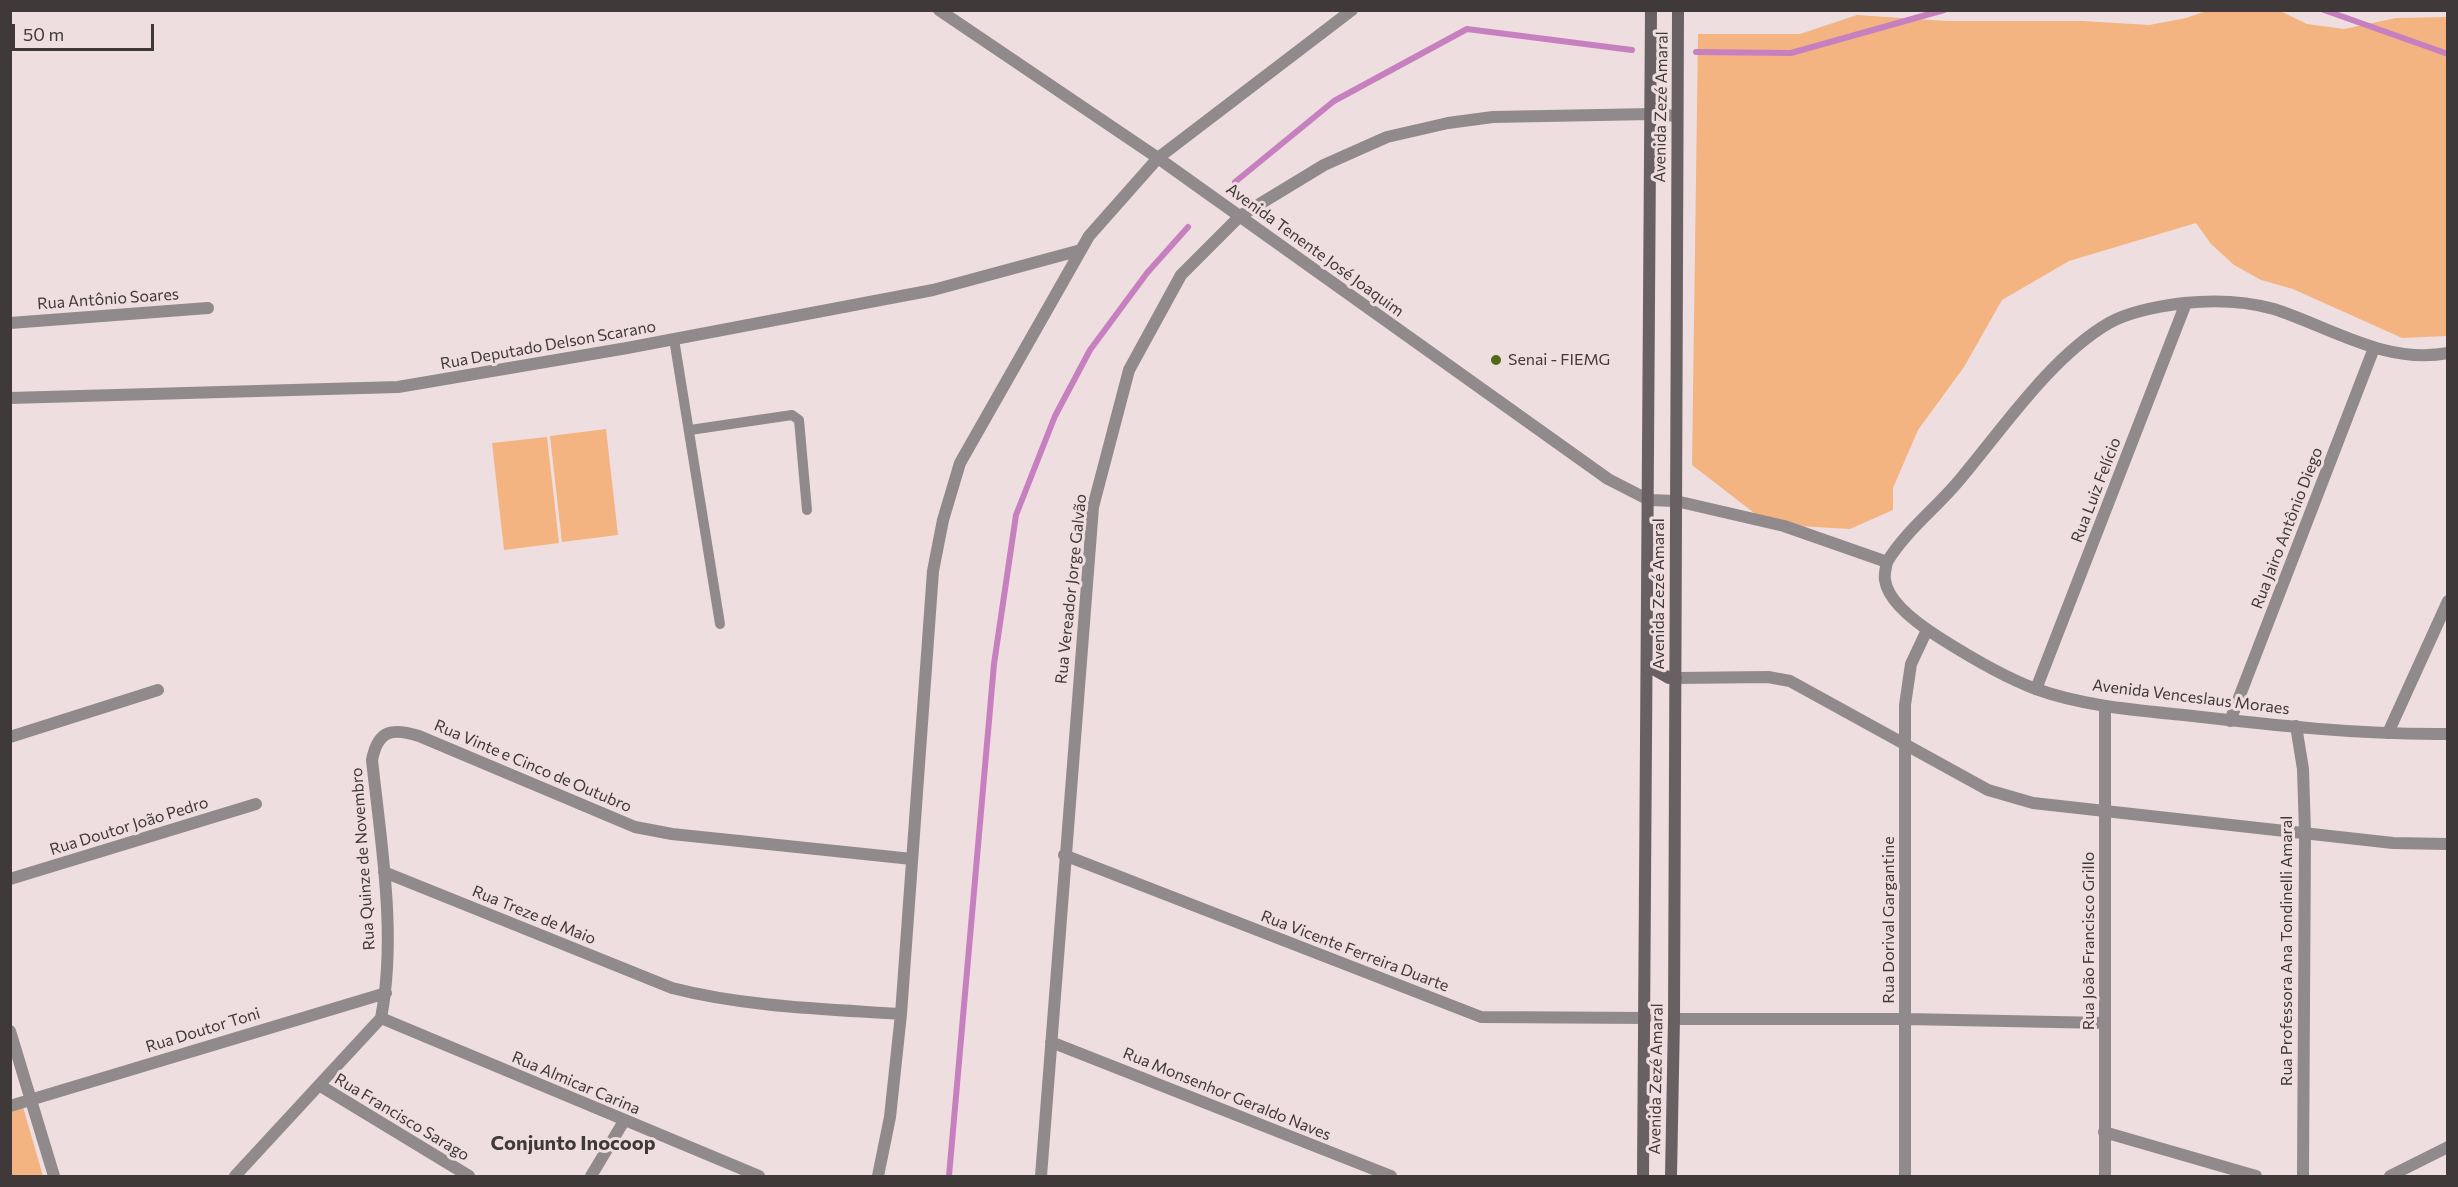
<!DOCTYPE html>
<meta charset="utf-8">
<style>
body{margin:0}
#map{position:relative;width:2458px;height:1187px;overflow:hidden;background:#efdedf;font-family:Commissioner,sans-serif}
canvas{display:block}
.frame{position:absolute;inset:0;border:12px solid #403939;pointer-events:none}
.scale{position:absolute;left:12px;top:24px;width:142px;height:27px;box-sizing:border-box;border:3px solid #403939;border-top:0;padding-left:8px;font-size:18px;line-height:21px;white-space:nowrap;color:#403939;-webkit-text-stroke:4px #efdedf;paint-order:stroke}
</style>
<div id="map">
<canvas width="2458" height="1187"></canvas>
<div class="frame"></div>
<div class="scale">50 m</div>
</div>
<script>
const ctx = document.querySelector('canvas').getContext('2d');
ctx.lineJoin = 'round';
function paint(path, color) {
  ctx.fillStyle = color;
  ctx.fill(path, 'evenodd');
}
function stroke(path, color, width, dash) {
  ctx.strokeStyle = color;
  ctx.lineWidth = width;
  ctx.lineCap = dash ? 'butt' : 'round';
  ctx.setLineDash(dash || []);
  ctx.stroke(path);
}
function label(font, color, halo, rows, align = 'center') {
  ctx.font = font + ' Commissioner,sans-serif';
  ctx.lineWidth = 6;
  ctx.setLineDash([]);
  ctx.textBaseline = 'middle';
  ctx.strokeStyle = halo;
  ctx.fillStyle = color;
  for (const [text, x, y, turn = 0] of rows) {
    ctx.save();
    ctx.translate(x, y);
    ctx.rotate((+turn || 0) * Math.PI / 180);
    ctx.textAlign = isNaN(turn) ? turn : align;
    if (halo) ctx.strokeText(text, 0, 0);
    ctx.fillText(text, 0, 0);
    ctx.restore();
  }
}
paint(new Path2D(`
 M2278,10L2307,24L2344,29L2396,18L2447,17V336L2402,338L2293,289L2261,280L2234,265L2211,244L2196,223L2069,261L2002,300L1964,367L1918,430L1893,488V510L1850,529L1780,525L1758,516L1692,465L1698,34H1800L1857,15L1947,21H2083L2149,25L2186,18L2206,11Z
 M606,429L618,535L562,542L550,436Z
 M547,437L559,543L504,550L492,443Z
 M23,1107L43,1176H11V1112Z`), '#f3b482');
stroke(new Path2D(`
 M2324,10L2448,54
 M1696,52L1791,53L1944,10
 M1235,182L1334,101L1467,29L1632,50
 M949,1176L994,664L1016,515L1055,416L1090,350L1147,273L1188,227`), '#c780bf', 6);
stroke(new Path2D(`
 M674,339L720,624
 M690,430L792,415L799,420L807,510`), '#918a8c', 10);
stroke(new Path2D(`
 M939,10L1158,158L1608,479L1649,500L1676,501
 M10,323L208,308
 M10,398L398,387L627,348L933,290L1081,250
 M1887,562C1907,529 1938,507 1962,477C2004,427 2052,356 2109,323C2130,311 2160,306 2184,303C2213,300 2245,301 2274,309C2330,327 2386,365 2448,353
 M2036,689L2186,303
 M2230,721L2374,348
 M2296,726L2303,769L2305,833L2303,1176
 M2388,733L2448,601
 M10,737L158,690
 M1064,855L1481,1017L1646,1018
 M384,872L672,988C746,1007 824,1009 901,1014
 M10,879L256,804
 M381,1018L759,1176
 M1674,1019H1906L2105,1023
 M10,1031L54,1176
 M1051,1042L1391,1176
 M319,1085L469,1176
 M10,1106L386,993
 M2104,1132L2256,1176
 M235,1176L381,1018C397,935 381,844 372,760C378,729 393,728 419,736L635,827L672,834L912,859
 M591,1176L624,1121
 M878,1176L890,1117L901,1014L933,571L943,520L960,463L1089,236L1158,158L1352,10
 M1041,1176L1093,507L1129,370L1181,275L1240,216L1324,165L1387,137L1448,123L1493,117L1651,114L1677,116
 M1905,1176V705L1911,664L1927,630
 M2105,1176V706
 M2390,1176L2448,1147`), '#918a8c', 12);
stroke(new Path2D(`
 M1676,501L1784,526L1887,562C1886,567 1884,574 1885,580C1888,603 1921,626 1940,638C1970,657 2003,677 2036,689C2083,706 2135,710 2184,715C2271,725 2360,735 2448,734
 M1676,678L1768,677L1790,681L1988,790L2033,803L2393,843L2448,844`), '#918a8c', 12);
stroke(new Path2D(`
 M1648,666L1669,678H1676
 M1643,1176L1651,10
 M1671,1176L1674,1019L1678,10`), '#696064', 12);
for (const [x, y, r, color] of [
 [1496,360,6,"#51691a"]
]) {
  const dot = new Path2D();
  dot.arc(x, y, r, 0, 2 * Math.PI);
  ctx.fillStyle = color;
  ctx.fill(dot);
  stroke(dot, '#efdedf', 2);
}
label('16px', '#403939', '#efdedf', [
 ["Avenida Zezé Amaral",1661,107,-89],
 ["Avenida Tenente José Joaquim",1315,250,36],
 ["Rua Antônio Soares",108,299,-4],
 ["Rua Deputado Delson Scarano",548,345,-10],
 ["Rua Luiz Felício",2096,490,-69],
 ["Rua Jairo Antônio Diego",2287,528,-69],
 ["Rua Vereador Jorge Galvão",1071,589,-84],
 ["Avenida Zezé Amaral",1659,594,-90],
 ["Avenida Venceslaus Moraes",2191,697,7],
 ["Rua Vinte e Cinco de Outubro",533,766,23],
 ["Rua Doutor João Pedro",129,826,-17],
 ["Rua Quinze de Novembro",363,859,-94],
 ["Rua Treze de Maio",534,915,22],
 ["Rua Dorival Gargantine",1889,920,-90],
 ["Rua João Francisco Grillo",2089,941,-90],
 ["Rua Vicente Ferreira Duarte",1355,951,21],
 ["Rua Professora Ana Tondinelli Amaral",2287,951,-90],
 ["Rua Doutor Toni",203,1030,-17],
 ["Avenida Zezé Amaral",1656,1079,-89],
 ["Rua Almicar Carina",576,1083,23],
 ["Rua Monsenhor Geraldo Naves",1227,1094,22],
 ["Rua Francisco Sarago",402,1117,31]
]);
label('16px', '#403939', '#efdedf', [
 ["Senai - FIEMG",1508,360]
], 'left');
label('bold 20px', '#403939', '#efdedf', [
 ["Conjunto Inocoop",573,1143]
]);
</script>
